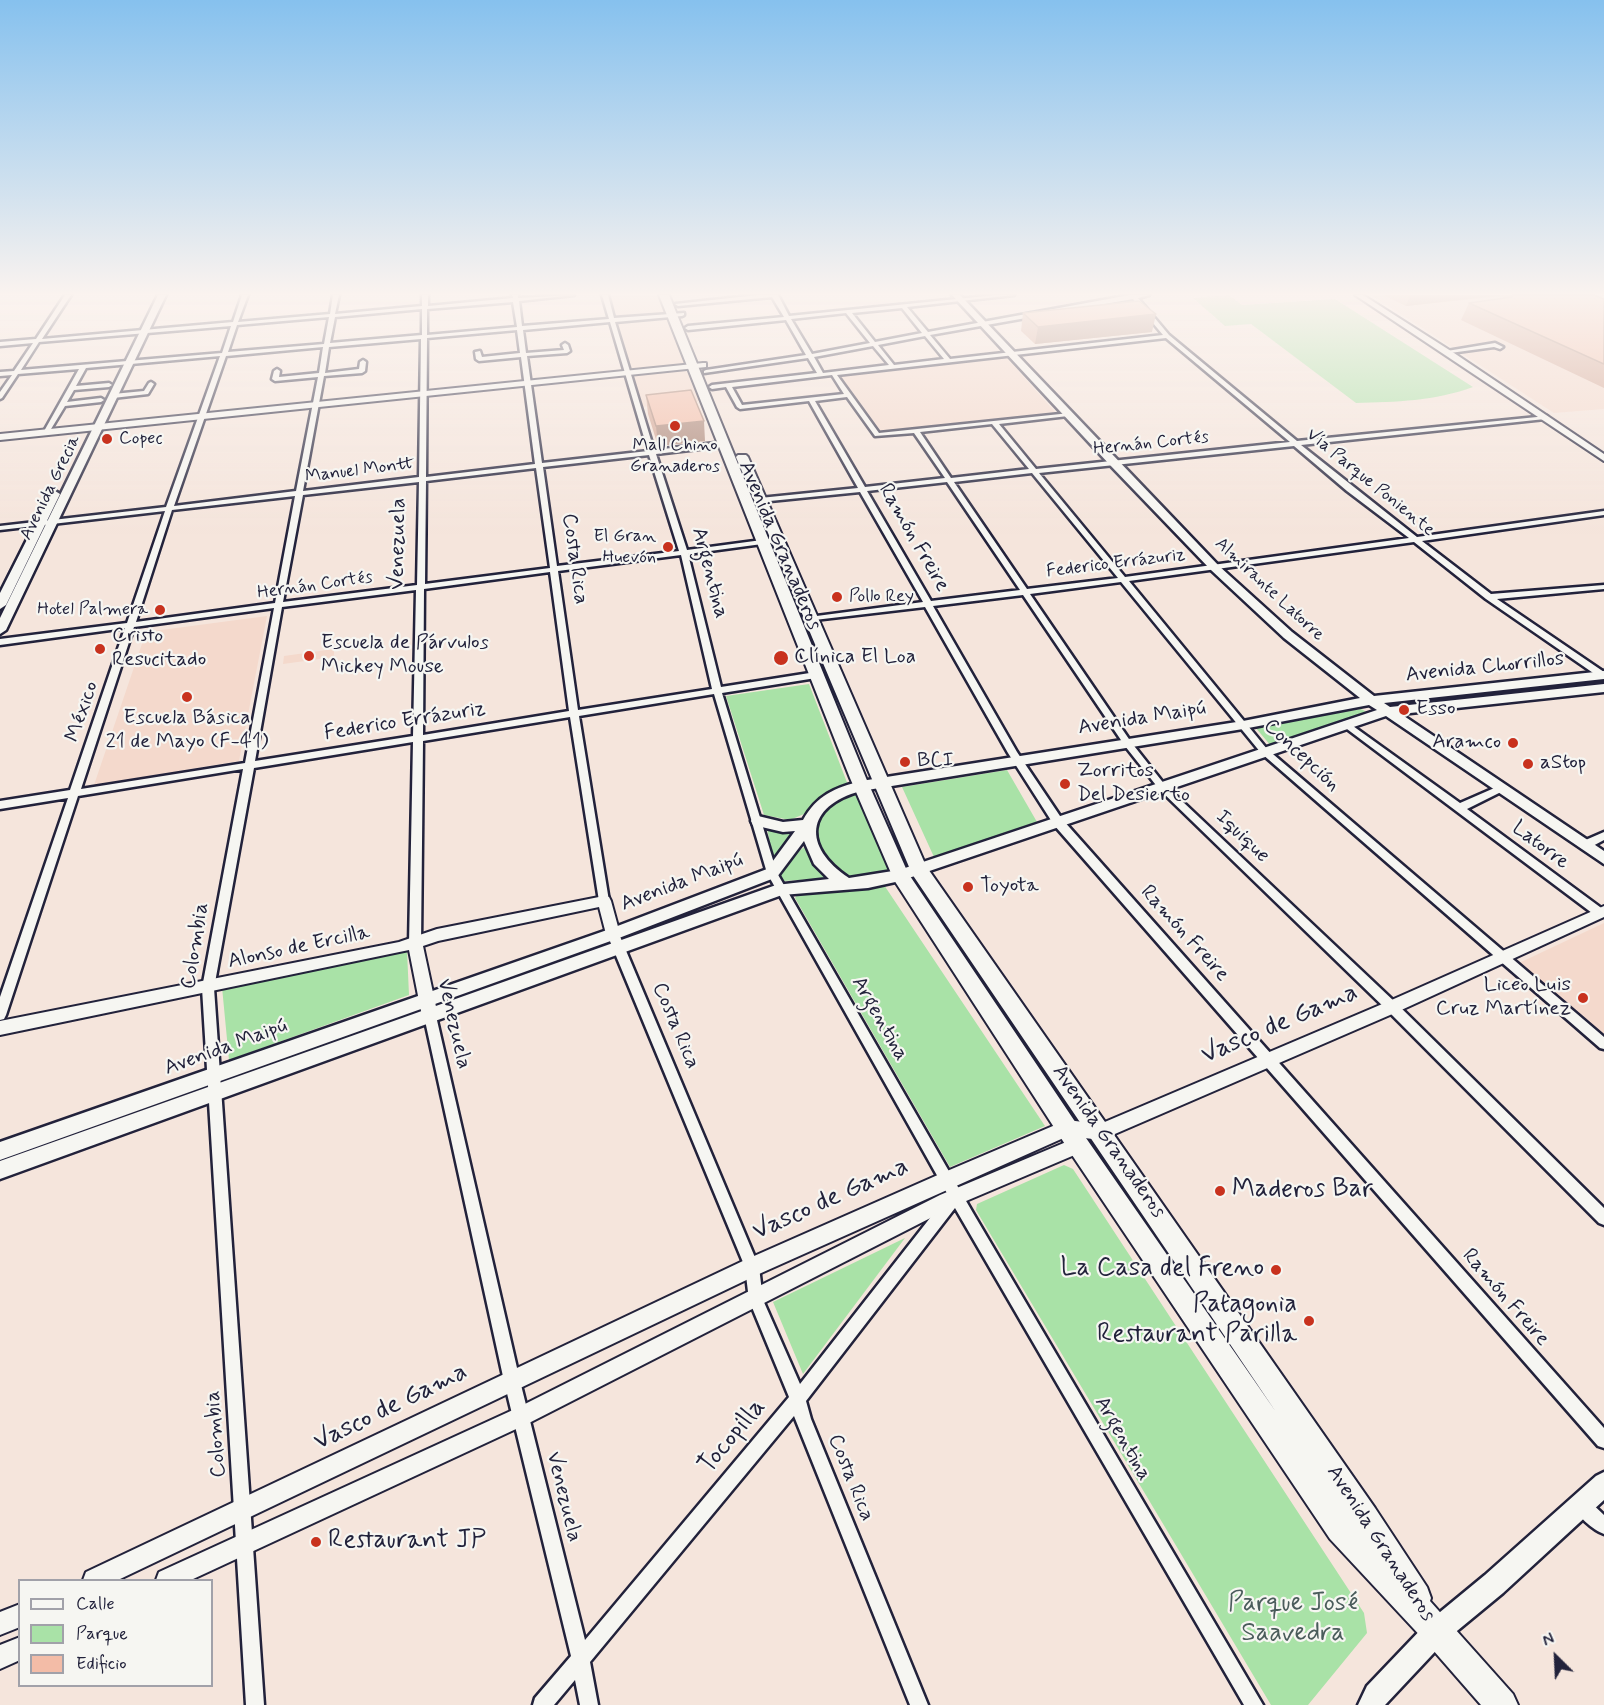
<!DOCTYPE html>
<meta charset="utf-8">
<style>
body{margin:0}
#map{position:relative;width:1604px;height:1705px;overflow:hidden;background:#f5e5dc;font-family:Mynerve,sans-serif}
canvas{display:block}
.legend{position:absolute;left:18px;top:1579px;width:195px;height:108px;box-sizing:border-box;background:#f6f6f2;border:2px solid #a1a1a9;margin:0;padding:8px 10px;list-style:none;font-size:18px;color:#22223b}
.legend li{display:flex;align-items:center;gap:12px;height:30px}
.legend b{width:30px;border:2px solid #a1a1a9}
.north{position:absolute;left:1526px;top:1627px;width:60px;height:60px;-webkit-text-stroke:4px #f6f6f2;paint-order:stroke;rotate:336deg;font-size:16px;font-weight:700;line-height:24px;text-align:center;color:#22223b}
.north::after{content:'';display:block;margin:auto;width:21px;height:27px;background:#22223b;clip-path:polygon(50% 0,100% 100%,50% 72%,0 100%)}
</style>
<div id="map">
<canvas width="1604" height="1705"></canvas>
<ul class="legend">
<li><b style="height:8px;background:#f6f6f2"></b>Calle</li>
<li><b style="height:16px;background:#a9e2a7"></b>Parque</li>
<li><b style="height:16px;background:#f3bca7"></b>Edificio</li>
</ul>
<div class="north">N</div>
</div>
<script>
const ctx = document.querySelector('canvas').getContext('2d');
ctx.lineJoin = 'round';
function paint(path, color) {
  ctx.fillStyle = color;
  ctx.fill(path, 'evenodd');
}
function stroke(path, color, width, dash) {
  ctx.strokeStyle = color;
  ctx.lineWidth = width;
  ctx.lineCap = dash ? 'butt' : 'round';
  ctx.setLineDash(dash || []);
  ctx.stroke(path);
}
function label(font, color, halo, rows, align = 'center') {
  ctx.font = font + ' Mynerve,sans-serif';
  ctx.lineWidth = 4.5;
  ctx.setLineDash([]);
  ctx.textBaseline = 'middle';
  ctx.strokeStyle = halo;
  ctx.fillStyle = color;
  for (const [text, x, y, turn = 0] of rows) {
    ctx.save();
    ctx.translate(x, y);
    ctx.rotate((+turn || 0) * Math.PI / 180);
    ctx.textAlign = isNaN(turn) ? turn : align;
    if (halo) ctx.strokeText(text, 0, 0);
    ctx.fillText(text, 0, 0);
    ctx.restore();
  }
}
paint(new Path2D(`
 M608,295H662L669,313L615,317Z
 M1371,295H1568L1604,316V409L1554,413Z
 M667,317L688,365L629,371L616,321Z
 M1007,358L1055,412L881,431L839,374Z
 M688,369L700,401L641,407L630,375Z
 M267,616L239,761L94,785L146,632Z
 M334,649V657L283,664L284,656Z
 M1604,923V1034L1519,963Z`), '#f4d9cc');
paint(new Path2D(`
 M1229,295L1242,305L1335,299L1473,387C1435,401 1396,402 1356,403L1251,324L1225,326L1193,298Z
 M809,684L848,785L827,794L804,814L790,820L764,815L726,696Z
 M1361,709L1369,713L1271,746L1255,727Z
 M1007,770L1037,822L934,857L902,787Z
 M858,793L889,870C876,873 859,880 846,875C824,868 816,845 815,825L830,806Z
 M767,828L798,830L774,865Z
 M806,846L813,861L830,878L784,881L780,876C786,865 795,853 806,846Z
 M884,885L1045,1126L950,1167L795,898L799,892L854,890Z
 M407,951L409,995L229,1060L222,987Z
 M1064,1165L1073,1169L1364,1613L1367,1633L1308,1705H1271L976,1210L977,1204Z
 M905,1238L803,1374L773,1302Z`), '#a9e2a7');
const minor = new Path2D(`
 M65,295H71L42,339L233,322L242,295H248L238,322L330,314L333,295H339L335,314L422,306V295H428V306L513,298L512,295H518V298L574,295L519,301L522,326L609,319L602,295H608L614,318L684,313V315L682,316L615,322L654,450L724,442L727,444L724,446L656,454L687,550L777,538L781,540L777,542L688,554L721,687L816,672L820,675L816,678L722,693L777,873L973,1213L1263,1705H1244L955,1208L806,1401L811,1419L928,1705H910L794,1416L590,1662L598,1705H580L575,1680L554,1705H533L535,1698L571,1656L504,1381L424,1016L426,1012L430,1011L434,1012L436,1016L520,1381L585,1640L789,1397L749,1300L745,1267L607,934L609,931H617L619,934L759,1267L763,1300L800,1384L948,1195L767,873L714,694L579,716L609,901L608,904H600L599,901L570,717L423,741L421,944L419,947L415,948L411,947L409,944L413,742L254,768L214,988L264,1705H246L202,988L243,769L78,796L6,1015L4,1019L0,1020V997L68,798L0,809V801L70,790L125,628L0,645V639L127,623L165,511L0,530V526L166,507L220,356L86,368L76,386L109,383L112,385L109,387L74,390L67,402L101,398L104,400L101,402L65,406L48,434H44L43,433L79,369L18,374L2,398L0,399V392L12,375L0,376V372L14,371L33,343L0,346V342L36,339ZM513,302L517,327L427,335V309ZM422,309V335L330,343L335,317ZM329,317L324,344L228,352L237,325ZM610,322L648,451L542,463L527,356L567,353L570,351L568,345L565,343L562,345L564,350L526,353L523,330ZM231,326L222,353L21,370L39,342ZM517,330L520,353L482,357L480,351L475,352L476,359L479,361L521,357L535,464L426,477L427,338ZM421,339L419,477L303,491L324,376L362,373L365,371L366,362L363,360L360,362L359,369L325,373L329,347ZM323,347L319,373L279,377L280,371L277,369L274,371L272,379L275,381L318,377L296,491L174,506L226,356ZM649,455L679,551L557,566L543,467ZM536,468L550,568L425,584L426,481ZM419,482L417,585L283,602L303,495ZM295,496L275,603L136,622L172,510ZM681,555L712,689L578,710L558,571ZM550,572L569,711L423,735L424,589ZM416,590L413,736L255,761L282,607ZM274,608L245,763L81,789L134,627Z
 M758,295H778L789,316L996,295H1014L907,307L928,332L1130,295H1149L1138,298L1169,335L1297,441L1547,416L1548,417L1545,419L1301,445L1417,537L1604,511V515L1422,541L1491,594L1604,585V589L1497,599L1604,672V677H1599L1486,599L1414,542L1129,581L1267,749L1604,1037V1049L1600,1048L1261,753L1121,582L1030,594L1131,742L1165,785L1396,1003L1604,1208V1225L1599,1223L1388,1011L1159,789L1125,746L1023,595L933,606L1017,752L1062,819L1604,1428V1448L1598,1446L1054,825L1008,753L925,607L806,621L805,619L809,617L923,602L860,492L760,502L756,500L760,498L858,488L809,401L740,409L737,407L726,387L712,389L709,387L712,385L817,373L808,358L704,373V371L706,370L806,355L786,320L688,330L685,328L688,326L784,317L772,297L678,306L675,304ZM1133,299L1163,335L950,359L930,335ZM902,308L922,333L875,342L852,313ZM846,313L870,343L812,354L791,319ZM925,336L944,359L894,365L878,345ZM1166,338L1290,442L1036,469L999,424L1068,416L1070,415V413L879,433L837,375ZM873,346L889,365L823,373L814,357ZM832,375L844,394L742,405L732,387ZM847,397L875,436L914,433L945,478L865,487L815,401ZM992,424L1029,469L951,478L920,432ZM1294,446L1347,491L1409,538L1125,577L1039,473ZM1032,473L1118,578L1027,589L954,482ZM947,482L1020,590L931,601L867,491Z
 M1495,343L1503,347L1500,349L1494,347L1450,353L1447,351Z
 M151,382L154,384L148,394L113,398L110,396L113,394L144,391L149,383Z
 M1346,721L1460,803L1499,786H1505L1507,788L1505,790L1467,809L1604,910V916H1596L1343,726L1341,724L1343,722Z
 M1604,832V840L1589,848H1581L1580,845L1581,842Z
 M1580,1496L1586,1498L1604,1515V1534C1593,1530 1576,1515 1572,1504L1574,1498Z`);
const tertiary = new Path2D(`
 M1355,295H1363L1454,353L1604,454V461Z
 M703,363H706V367L0,440V434Z
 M604,896L609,897L611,901L620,934L618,938H608L606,934L599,907L438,941L423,946L438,1016L435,1021L430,1022L425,1021L422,1016L409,950L0,1035V1021L399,942L437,929Z
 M1604,906V917L1397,1012L1101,1140L1068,1136L759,1274L118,1580H83L86,1572L745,1260L940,1174L1067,1120L1100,1124L1387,1002Z
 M1078,1137L1084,1139L1087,1145L1084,1151L952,1207L529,1423L191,1580H156L159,1572L515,1409L940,1195Z
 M20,1604V1627L0,1635V1612Z
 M20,1637V1660L0,1669V1645Z`);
const secondary = new Path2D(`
 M158,295H166L6,630L0,634V618Z
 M952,295H960L1219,566L1292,632L1374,696L1604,671V679L1384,703L1390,707L1604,684V692L1401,714L1604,851V864L1386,716L900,881L868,888L782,895L0,1179V1161L776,885L829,879L814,864L804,841L777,877L619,938L0,1160V1142L607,930L767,869L795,831L783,832L753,825L751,821L753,817L758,816L783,822L803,820C817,795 835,788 861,781L1243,721L1360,698L1284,638L1211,570L1110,465ZM1369,705L1377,710L899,870L849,878C802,847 805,806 861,791L1243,729Z
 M55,491L60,494L6,605L0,609V593L50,494Z
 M1604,1472V1500L1503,1593L1446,1640L1385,1705H1358L1367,1686L1428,1622L1485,1575L1596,1476Z`);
const primary = new Path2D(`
 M659,295H669L866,778L908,873L1086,1138L1276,1412L912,874L736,457L738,455H746L748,457L926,866L1375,1508L1427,1587L1431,1598L1430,1601L1513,1694L1518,1705H1481L1426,1642L1330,1539L1070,1152L894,880L850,778Z`);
stroke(minor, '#22223b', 5);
stroke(tertiary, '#22223b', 4);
stroke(secondary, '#22223b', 5);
stroke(primary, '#22223b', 4);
paint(minor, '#f6f6f2');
paint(tertiary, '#f6f6f2');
paint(secondary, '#f6f6f2');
paint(primary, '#f6f6f2');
paint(new Path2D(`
 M1383,295H1594L1604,299V388L1461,320L1469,303L1503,298L1502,296L1406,306Z
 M1023,313L1152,332L1035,344L1021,331Z
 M646,395L705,441L658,446L648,414Z`), '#d1a290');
paint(new Path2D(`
 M1410,295H1502L1406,306Z
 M1156,314L1152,332L1035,344L1038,327Z
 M704,421L705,441L658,446L656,426Z`), '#aa8475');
const building = new Path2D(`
 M1512,295H1594L1604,299V364L1469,303L1512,297Z
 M1139,301L1156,314L1038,327L1023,313Z
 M691,390L704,421L656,426L646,395Z`);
paint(building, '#f3bca7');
stroke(building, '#aa8475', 1.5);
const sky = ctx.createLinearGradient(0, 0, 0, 534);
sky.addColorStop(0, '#86c1ee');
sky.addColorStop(0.55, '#faf3ef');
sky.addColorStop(1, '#faf3ef00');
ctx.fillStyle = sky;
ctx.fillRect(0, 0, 1604, 534);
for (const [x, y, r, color] of [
 [675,426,6,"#c8321e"],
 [107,439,6,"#c8321e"],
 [668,547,6,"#c8321e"],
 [837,597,6,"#c8321e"],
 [160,610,6,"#c8321e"],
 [100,649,6,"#c8321e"],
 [309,656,6,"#c8321e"],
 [781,658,8,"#c8321e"],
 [187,697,6,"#c8321e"],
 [1404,710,6,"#c8321e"],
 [1513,743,6,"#c8321e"],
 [905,762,6,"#c8321e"],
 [1528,764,6,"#c8321e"],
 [1065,784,6,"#c8321e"],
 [968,887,6,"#c8321e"],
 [1583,998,6,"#c8321e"],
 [1220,1191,6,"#c8321e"],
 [1276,1270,6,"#c8321e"],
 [1309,1321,6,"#c8321e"],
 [316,1542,6,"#c8321e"]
]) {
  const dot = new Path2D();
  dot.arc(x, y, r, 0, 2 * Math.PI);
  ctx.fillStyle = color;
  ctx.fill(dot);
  stroke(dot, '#f6f6f2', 2);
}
label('18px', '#22223b', '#f6f6f2', [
 ["Copec",119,439],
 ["Mall Chino",675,446,"center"],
 ["Granaderos",675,467,"center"],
 ["El Gran",656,537,"right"],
 ["Huevón",656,558,"right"],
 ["Pollo Rey",849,597],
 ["Hotel Palmera",148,610,"right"]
], 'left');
label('18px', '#22223b', '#f6f6f2', [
 ["Hernán Cortés",1151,444,-6],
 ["Manuel Montt",360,471,-7],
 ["Vía Parque Poniente",1370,483,39],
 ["Avenida Grecia",51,488,-64],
 ["Federico Errázuriz",1116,564,-7],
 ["Hernán Cortés",315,586,-8],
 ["Almirante Latorre",1269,590,43]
]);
label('21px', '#22223b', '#f6f6f2', [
 ["Ramón Freire",913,538,60],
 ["Venezuela",399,544,-89],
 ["Avenida Granaderos",779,546,67],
 ["Costa Rica",574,559,82],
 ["Argentina",709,573,75],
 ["Avenida Chorrillos",1485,668,-6],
 ["México",83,712,-71],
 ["Avenida Maipú",1142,719,-9],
 ["Federico Errázuriz",405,722,-9],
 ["Concepción",1301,756,43],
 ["Iquique",1242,837,44],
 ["Latorre",1540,846,37],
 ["Avenida Maipú",682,883,-21],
 ["Ramón Freire",1184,934,48],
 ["Colombia",196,946,-81],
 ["Alonso de Ercilla",299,948,-12],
 ["Argentina",879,1019,60],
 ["Venezuela",453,1024,77],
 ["Costa Rica",675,1026,67],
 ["Avenida Maipú",226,1048,-20],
 ["Avenida Granaderos",1108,1142,55],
 ["Ramón Freire",1505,1298,49],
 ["Colombia",217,1434,-94],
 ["Argentina",1122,1439,60],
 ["Costa Rica",850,1478,68],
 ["Venezuela",563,1497,76],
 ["Avenida Granaderos",1380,1544,57]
]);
label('21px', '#22223b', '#f6f6f2', [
 ["Cristo",112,637],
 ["Resucitado",112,661],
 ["Escuela de Párvulos",321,644],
 ["Mickey Mouse",321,668],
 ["Clínica El Loa",794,658],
 ["Esso",1416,710],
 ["Escuela Básica",187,719,"center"],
 ["21 de Mayo (F-41)",187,743,"center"],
 ["Aramco",1501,743,"right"],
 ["BCI",917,762],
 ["aStop",1540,764],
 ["Zorritos",1077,772],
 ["Del Desierto",1077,796],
 ["Toyota",980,887],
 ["Liceo Luis",1571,986,"right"],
 ["Cruz Martínez",1571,1010,"right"]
], 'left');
label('26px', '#22223b', '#f6f6f2', [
 ["Vasco de Gama",1280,1025,-23],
 ["Vasco de Gama",831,1200,-24],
 ["Vasco de Gama",391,1408,-26],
 ["Tocopilla",733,1437,-50]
]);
label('26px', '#22223b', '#f6f6f2', [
 ["Maderos Bar",1232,1191],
 ["La Casa del Freno",1264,1270,"right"],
 ["Patagonia",1297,1306,"right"],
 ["Restaurant Parilla",1297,1336,"right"],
 ["Restaurant JP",328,1542]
], 'left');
label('26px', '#4a5c5b', '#f6f6f2', [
 ["Parque José",1293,1605],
 ["Saavedra",1293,1635]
]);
</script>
